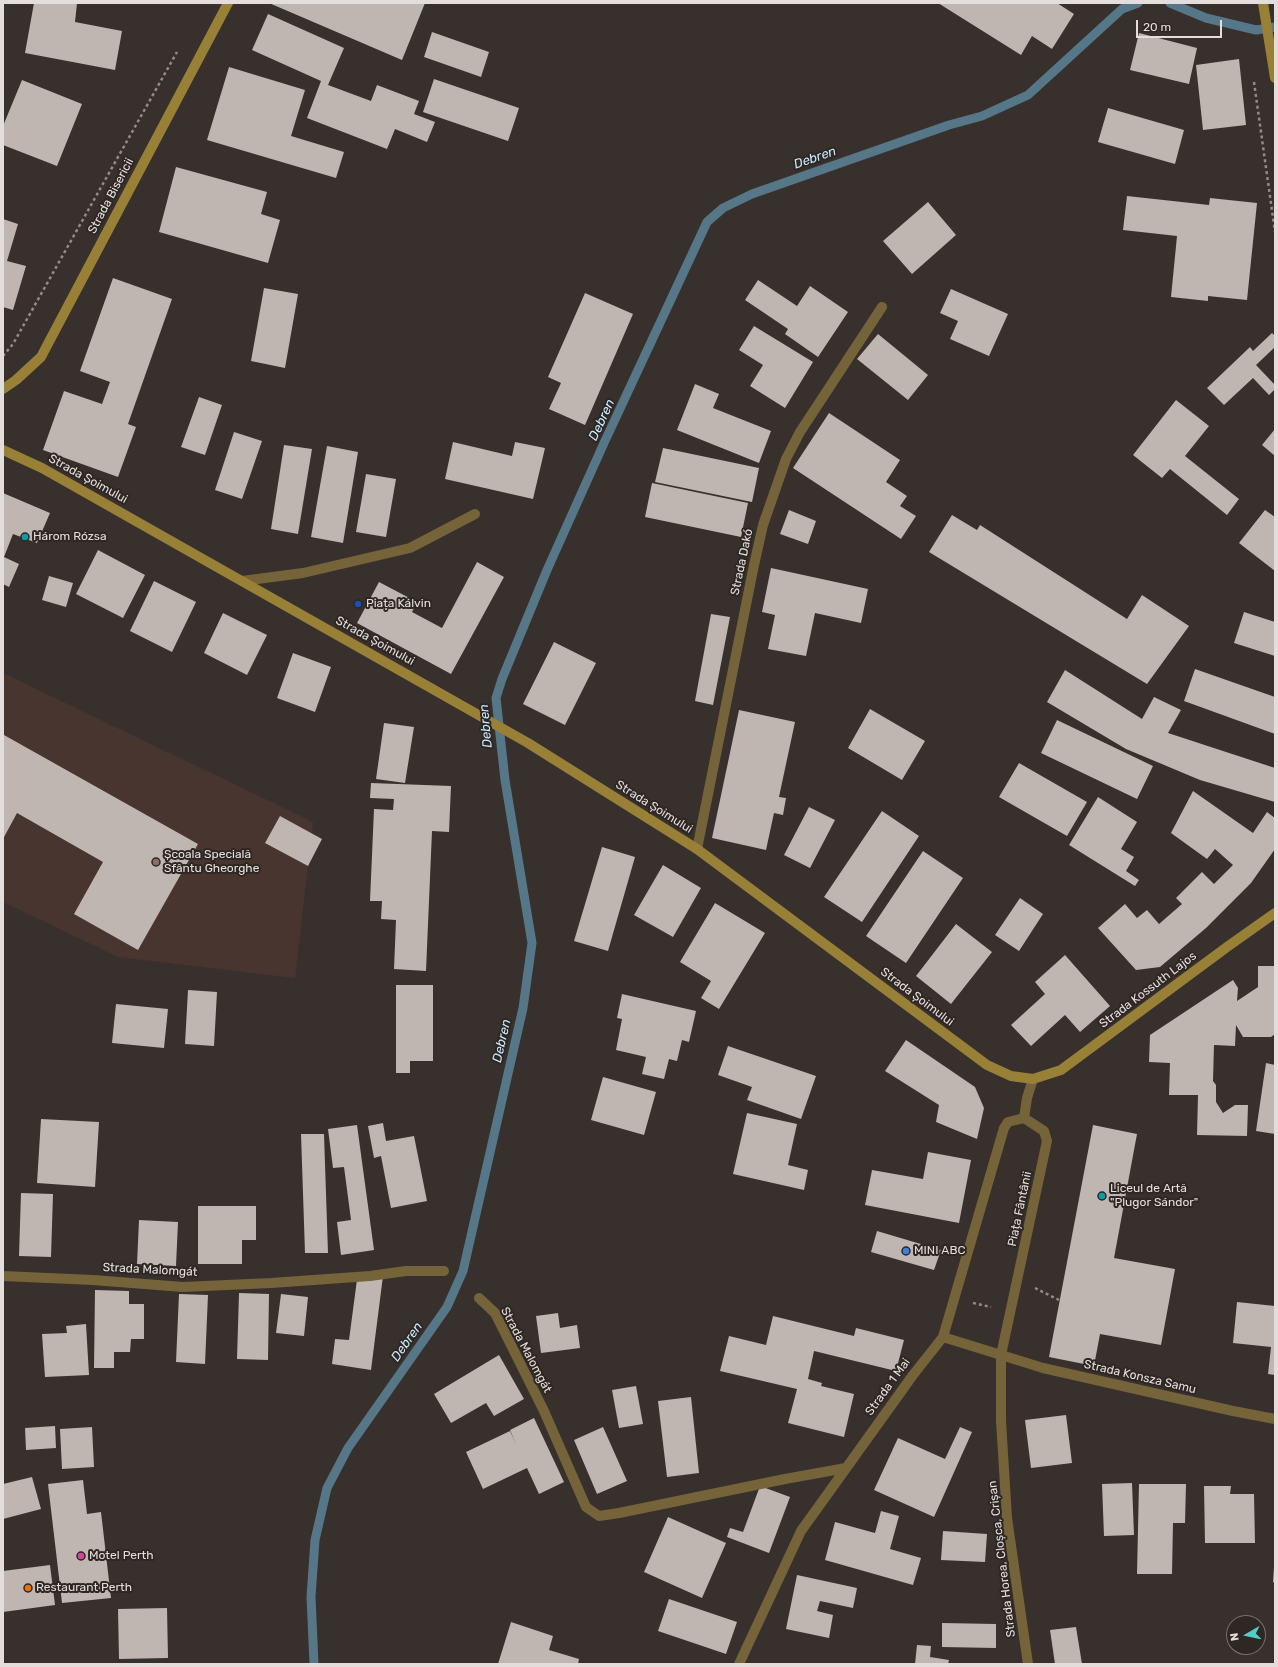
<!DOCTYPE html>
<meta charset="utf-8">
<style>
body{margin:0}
#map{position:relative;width:1278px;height:1667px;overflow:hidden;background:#38302d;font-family:Rubik,sans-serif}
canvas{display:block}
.frame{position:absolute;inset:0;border:4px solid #e3dedc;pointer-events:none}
.north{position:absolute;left:1226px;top:1615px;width:40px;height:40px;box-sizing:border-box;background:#2e2724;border:1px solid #76706e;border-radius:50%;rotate:261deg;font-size:11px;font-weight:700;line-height:16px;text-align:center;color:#e3dedc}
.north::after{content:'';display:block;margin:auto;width:14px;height:18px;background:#53cdca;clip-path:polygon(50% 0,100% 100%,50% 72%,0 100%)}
.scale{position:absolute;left:1136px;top:20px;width:86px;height:18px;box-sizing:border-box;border:2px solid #e3dedc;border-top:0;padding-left:5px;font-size:12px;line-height:14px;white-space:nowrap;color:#e3dedc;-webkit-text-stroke:3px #2e2724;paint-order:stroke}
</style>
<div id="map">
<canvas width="1278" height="1667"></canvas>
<div class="frame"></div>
<div class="north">N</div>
<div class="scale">20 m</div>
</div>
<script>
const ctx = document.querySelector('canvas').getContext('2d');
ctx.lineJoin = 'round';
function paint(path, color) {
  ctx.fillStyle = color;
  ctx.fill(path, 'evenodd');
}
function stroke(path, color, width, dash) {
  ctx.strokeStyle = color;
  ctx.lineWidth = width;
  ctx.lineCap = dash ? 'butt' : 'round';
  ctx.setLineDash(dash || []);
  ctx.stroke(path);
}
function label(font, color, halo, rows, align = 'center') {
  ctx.font = font + ' Rubik,sans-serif';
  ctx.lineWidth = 4;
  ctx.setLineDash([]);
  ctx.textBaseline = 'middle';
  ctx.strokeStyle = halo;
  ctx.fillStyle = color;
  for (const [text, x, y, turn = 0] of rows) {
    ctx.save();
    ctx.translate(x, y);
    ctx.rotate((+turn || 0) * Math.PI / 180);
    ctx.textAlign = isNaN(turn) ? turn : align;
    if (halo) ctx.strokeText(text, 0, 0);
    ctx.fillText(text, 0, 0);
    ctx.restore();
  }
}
paint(new Path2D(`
 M3,673L313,822L295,978L118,957L3,902Z`), '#48352f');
stroke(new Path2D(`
 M1170,3L1206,18L1256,30L1275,27
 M314,1664L311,1597L315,1540L327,1488L348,1448L447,1307L463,1271L523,1008L532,943L505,780L496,698L502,679L547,570L604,443L707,222L723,208L752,194L949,125L982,116L1028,95L1122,9L1138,3`), '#567787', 9);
paint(new Path2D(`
 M34,3H77L75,22L122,31L115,70L25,53Z
 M269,3H425L402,60Z
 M938,3H1057L1074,14L1052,49L1032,36L1021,55Z
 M268,14L344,48L328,85L371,101L377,85L419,101L414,114L435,122L427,142L395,129L387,149L307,118L321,81L252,50Z
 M432,32L489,52L481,77L424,57Z
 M1139,33L1197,48L1189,84L1130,70Z
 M1239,59L1246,125L1203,130L1196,65Z
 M229,67L305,90L291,136L344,152L336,178L207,140Z
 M434,79L519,108L508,141L423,112Z
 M22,80L82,104L57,166L3,145V126Z
 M1108,108L1184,130L1175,164L1098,142Z
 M176,167L267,192L261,214L280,220L268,263L159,232Z
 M1127,196L1209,205L1210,198L1257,203L1247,300L1208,296V301L1171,297L1177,236L1123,230Z
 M928,202L956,235L912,274L883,241Z
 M3,219L18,224L7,261L26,266L13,310L3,307Z
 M113,278L172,299L128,424L136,427L118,477L43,450L64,391L102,404L110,382L80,371Z
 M758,280L797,306L810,286L848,312L818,357L785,334L788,329L745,300Z
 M264,288L298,294L285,368L251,361Z
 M951,289L1008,314L989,356L950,339L958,321L940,313Z
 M585,293L633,314L585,425L549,409L561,383L548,377Z
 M754,326L813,362L785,408L750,386L763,365L739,350Z
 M1272,333L1275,336V347L1256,365L1275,385V389L1269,395L1253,378L1224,405L1207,388L1250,347L1253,351Z
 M878,334L928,375L908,400L857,359Z
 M695,384L719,394L713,408L771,431L759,463L677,430Z
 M199,397L222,405L205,455L181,447Z
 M1176,400L1209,426L1185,456L1239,499L1227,515L1170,469L1162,478L1133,455Z
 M829,413L900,460L886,482L907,496L900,506L916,516L901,539L793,468Z
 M1275,429V456L1262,445Z
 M234,432L262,441L242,499L215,490Z
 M453,442L512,456L515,442L545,448L533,499L445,479Z
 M284,445L312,449L298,534L271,529Z
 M327,446L358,452L343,543L311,537Z
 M663,448L759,468L752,502L655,482Z
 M366,474L396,479L386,537L356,532Z
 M652,483L748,503L741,537L645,517Z
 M3,493L50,513L37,543L13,534L4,557L19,564L9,587L3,584Z
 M789,510L816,521L808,544L780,534Z
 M1265,510L1275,517V571L1239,543Z
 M952,515L977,530L980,525L1127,619L1142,595L1189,626L1147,684L929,552Z
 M98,550L145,575L123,618L76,594Z
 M477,562L504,577L451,674L357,623L379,582L417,602L412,612L442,628Z
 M771,568L868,589L861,623L815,613L806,656L768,649L775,615L762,612Z
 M49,576L73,583L66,607L42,600Z
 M154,581L196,602L172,652L130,631Z
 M1244,612L1275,622V656L1234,643Z
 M223,613L267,635L247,675L204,653Z
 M711,614L730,617L713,705L695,701Z
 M554,642L596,663L565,725L523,704Z
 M293,653L331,667L315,712L277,698Z
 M1195,669L1275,697V734L1184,701Z
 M1065,670L1142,719L1154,697L1181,710L1168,733L1275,768V802L1200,780L1126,749L1047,702Z
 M870,709L925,741L902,780L848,748Z
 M739,710L795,722L779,797L786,798L783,815L774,813L766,850L712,838Z
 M1057,720L1153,766L1137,799L1041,753Z
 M384,723L414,727L405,783L376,779Z
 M4,735L198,844L138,950L74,914L103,862L17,813L3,839Z
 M1019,763L1087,802L1067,836L999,797Z
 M371,783L451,786L449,832L432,831L426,971L394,969L396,920L381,919L382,901H370L374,809L393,810L394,799L370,798Z
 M1193,791L1253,833L1267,812L1275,818V849L1251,883L1206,928L1160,967L1136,970L1098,928L1125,904L1137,918L1147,910L1159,924L1182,904L1176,898L1202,872L1214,884L1233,865L1215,849L1207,859L1171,833Z
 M1098,797L1137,822L1121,849L1134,857L1126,871L1139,880L1135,886L1069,845Z
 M809,807L835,820L810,868L784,855Z
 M882,811L919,836L862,922L824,897Z
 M280,816L322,839L308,866L265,843Z
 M602,847L635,857L608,951L574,941Z
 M923,851L963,878L906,963L866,936Z
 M663,865L701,888L673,937L634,915Z
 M1020,898L1043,914L1019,951L995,935Z
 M715,903L765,933L719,1009L701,998L711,981L680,962Z
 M956,924L992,952L951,1004L916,976Z
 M1065,955L1110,1006L1080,1032L1065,1015L1031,1046L1011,1025L1045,994L1035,982Z
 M1258,966H1275V1034L1271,1037H1243L1236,1025L1235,1046L1214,1045L1213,1081L1216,1085V1102L1223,1113L1235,1105H1248L1247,1136L1197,1135L1198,1095H1169L1170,1063L1149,1062L1150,1035L1233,980L1238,988L1237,1001L1258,987Z
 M396,985H433V1061H410V1073H396Z
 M188,990L217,992L214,1046L185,1044Z
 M622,994L696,1011L689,1042L682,1040L677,1061L669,1059L664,1079L642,1074L646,1057L616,1050L622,1019L617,1018Z
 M116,1004L168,1009L164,1048L112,1043Z
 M906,1040L975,1087L984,1108L977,1139L936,1122L939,1105L885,1071Z
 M728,1046L816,1076L801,1119L747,1100L752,1087L718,1075Z
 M1266,1063L1275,1065V1134L1256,1131Z
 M603,1077L656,1092L644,1135L591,1120Z
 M747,1113L797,1124L788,1165L808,1170L804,1190L733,1174Z
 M41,1119L99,1122L95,1187L37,1183Z
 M383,1123L386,1141L414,1136L427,1201L391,1208L381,1156L374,1158L368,1126Z
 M357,1125L374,1250L341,1255L337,1222L351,1220L344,1167L333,1168L328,1129Z
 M1093,1125L1137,1134L1114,1258L1175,1269L1161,1345L1100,1334L1094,1366L1049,1357Z
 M301,1134H324L328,1253H305Z
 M928,1152L971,1160L959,1223L865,1205L872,1170L923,1179Z
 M21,1193L53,1194L51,1257L19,1256Z
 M198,1206H256V1240H242V1264H198Z
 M139,1220L178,1222L176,1266L137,1264Z
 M877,1231L941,1250L934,1270L871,1252Z
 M358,1272L383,1276L371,1370L332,1364L335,1339L349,1340Z
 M95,1290L129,1291V1304H144V1339H131L130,1352H114V1368H94Z
 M239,1293L269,1294L268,1360L237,1359Z
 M179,1294L208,1295L205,1364L176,1362Z
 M281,1294L308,1297L304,1336L276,1333Z
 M1237,1302L1275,1306V1375L1268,1374L1271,1347L1233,1343Z
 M558,1313L560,1328L577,1325L580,1348L541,1353L536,1316Z
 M773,1316L854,1336L856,1328L904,1340L896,1371L814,1351L808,1379L822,1383L821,1386L854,1394L844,1437L788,1423L797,1389L720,1371L729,1336L766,1345Z
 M86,1324L89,1375L45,1377L42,1334L67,1333L66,1326Z
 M499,1355L524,1399L494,1416L486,1403L451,1423L434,1394Z
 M636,1386L643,1424L619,1428L612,1390Z
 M691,1397L699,1473L667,1477L658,1401Z
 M1066,1415L1072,1463L1031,1468L1025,1420Z
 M534,1418L564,1482L539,1494L527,1468L483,1489L466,1452L510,1431L516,1444L510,1430Z
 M55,1426L56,1448L26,1450L25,1428Z
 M92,1427L94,1467L62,1469L60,1429Z
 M603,1427L627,1481L597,1494L574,1440Z
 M960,1427L972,1432L934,1517L874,1490L898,1438L945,1459Z
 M32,1477L41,1509L3,1519V1484Z
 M83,1480L87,1514L101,1512L111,1598L62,1603L48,1484Z
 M1132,1483L1134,1535L1104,1536L1102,1484Z
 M1139,1484H1186L1185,1523H1173L1172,1574H1137Z
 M760,1486L790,1497L769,1553L727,1537L730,1528L743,1532Z
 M1204,1486H1231L1230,1494H1254L1255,1543H1205Z
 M881,1511L899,1516L890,1549L921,1558L913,1585L825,1560L835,1522L875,1533Z
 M668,1517L726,1543L702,1598L644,1572Z
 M943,1531L987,1534L985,1562L941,1560Z
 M50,1565L55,1605L3,1612V1571Z
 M1274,1567H1275V1583L1273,1582Z
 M797,1575L857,1588L853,1608L820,1601L817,1611L833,1615L829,1638L786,1629Z
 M669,1599L737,1622L726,1654L658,1631Z
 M167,1608L168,1658L119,1659L118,1609Z
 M511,1622L553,1636L549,1650L579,1659L578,1664H498Z
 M942,1623L996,1624V1648L942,1647Z
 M1076,1627L1082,1664H1055L1050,1630Z
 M917,1645L931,1646L930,1657L949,1660L948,1664H915Z`), '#bfb5b1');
stroke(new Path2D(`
 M1254,82L1275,232
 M3,356L13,344L177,52
 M1035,1288L1059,1300
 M973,1303L991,1307`), '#928c89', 2.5, [3, 3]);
stroke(new Path2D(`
 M242,581L303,573L410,548L475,514
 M697,849L754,565L763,525L786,459L800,432L882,307
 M3,1276L93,1280L183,1287L271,1283L370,1276L406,1271H444
 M479,1298L495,1313L544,1411L586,1507L599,1516L619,1513L785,1479L846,1468
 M943,1337L1043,1368L1233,1411L1275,1419
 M739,1664L801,1531L913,1375L943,1337L1004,1128L1008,1122L1024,1118
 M1028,1664L1007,1518L1001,1421V1355L1047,1141L1044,1131L1024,1118L1027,1098L1033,1079`), '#756439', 10);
stroke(new Path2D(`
 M1263,3L1275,78
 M3,389L16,380L41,357L228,3
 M3,450L42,468L528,743L697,849L987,1065L1011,1076L1033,1079L1061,1070L1227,947L1275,913`), '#998037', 10);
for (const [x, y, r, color] of [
 [25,537,4,"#0f9aa8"],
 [358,604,4,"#1a4fb4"],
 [156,862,4,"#8d6e63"],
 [1102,1196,4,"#0f9aa8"],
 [906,1251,4,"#3f7fe0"],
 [81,1556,4,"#d1479c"],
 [28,1588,4,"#e8710a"]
]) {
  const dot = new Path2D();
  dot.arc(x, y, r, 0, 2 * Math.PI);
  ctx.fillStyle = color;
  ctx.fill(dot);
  stroke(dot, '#2e2724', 1.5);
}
label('12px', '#e3dedc', '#2e2724', [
 ["Strada Bisericii",111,196,-62],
 ["Strada Șoimului",88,479,29],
 ["Strada Dakó",742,562,-78],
 ["Strada Șoimului",375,641,29],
 ["Strada Șoimului",654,807,32],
 ["Strada Kossuth Lajos",1148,990,-37],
 ["Strada Șoimului",917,997,37],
 ["Piața Fântânii",1020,1209,-78],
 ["Strada Malomgát",150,1270,3],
 ["Strada Malomgát",526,1350,62],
 ["Strada Konsza Samu",1140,1377,13],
 ["Strada 1 Mai",888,1387,-54],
 ["Strada Horea, Cloșca, Crișan",1002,1559,-97]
]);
label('12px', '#e3dedc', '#2e2724', [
 ["Három Rózsa",33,537],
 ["Piața Kálvin",366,604],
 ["Școala Specială",164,855],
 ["Sfântu Gheorghe",164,869],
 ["Liceul de Artă",1110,1189],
 ["\"Plugor Sándor\"",1110,1203],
 ["MINI ABC",914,1251],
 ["Motel Perth",89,1556],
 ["Restaurant Perth",36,1588]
], 'left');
label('italic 13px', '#c7eafd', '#2e2724', [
 ["Debren",815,158,-19],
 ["Debren",602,420,-65],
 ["Debren",486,726,-95],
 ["Debren",502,1041,-77],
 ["Debren",407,1342,-55]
]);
</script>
